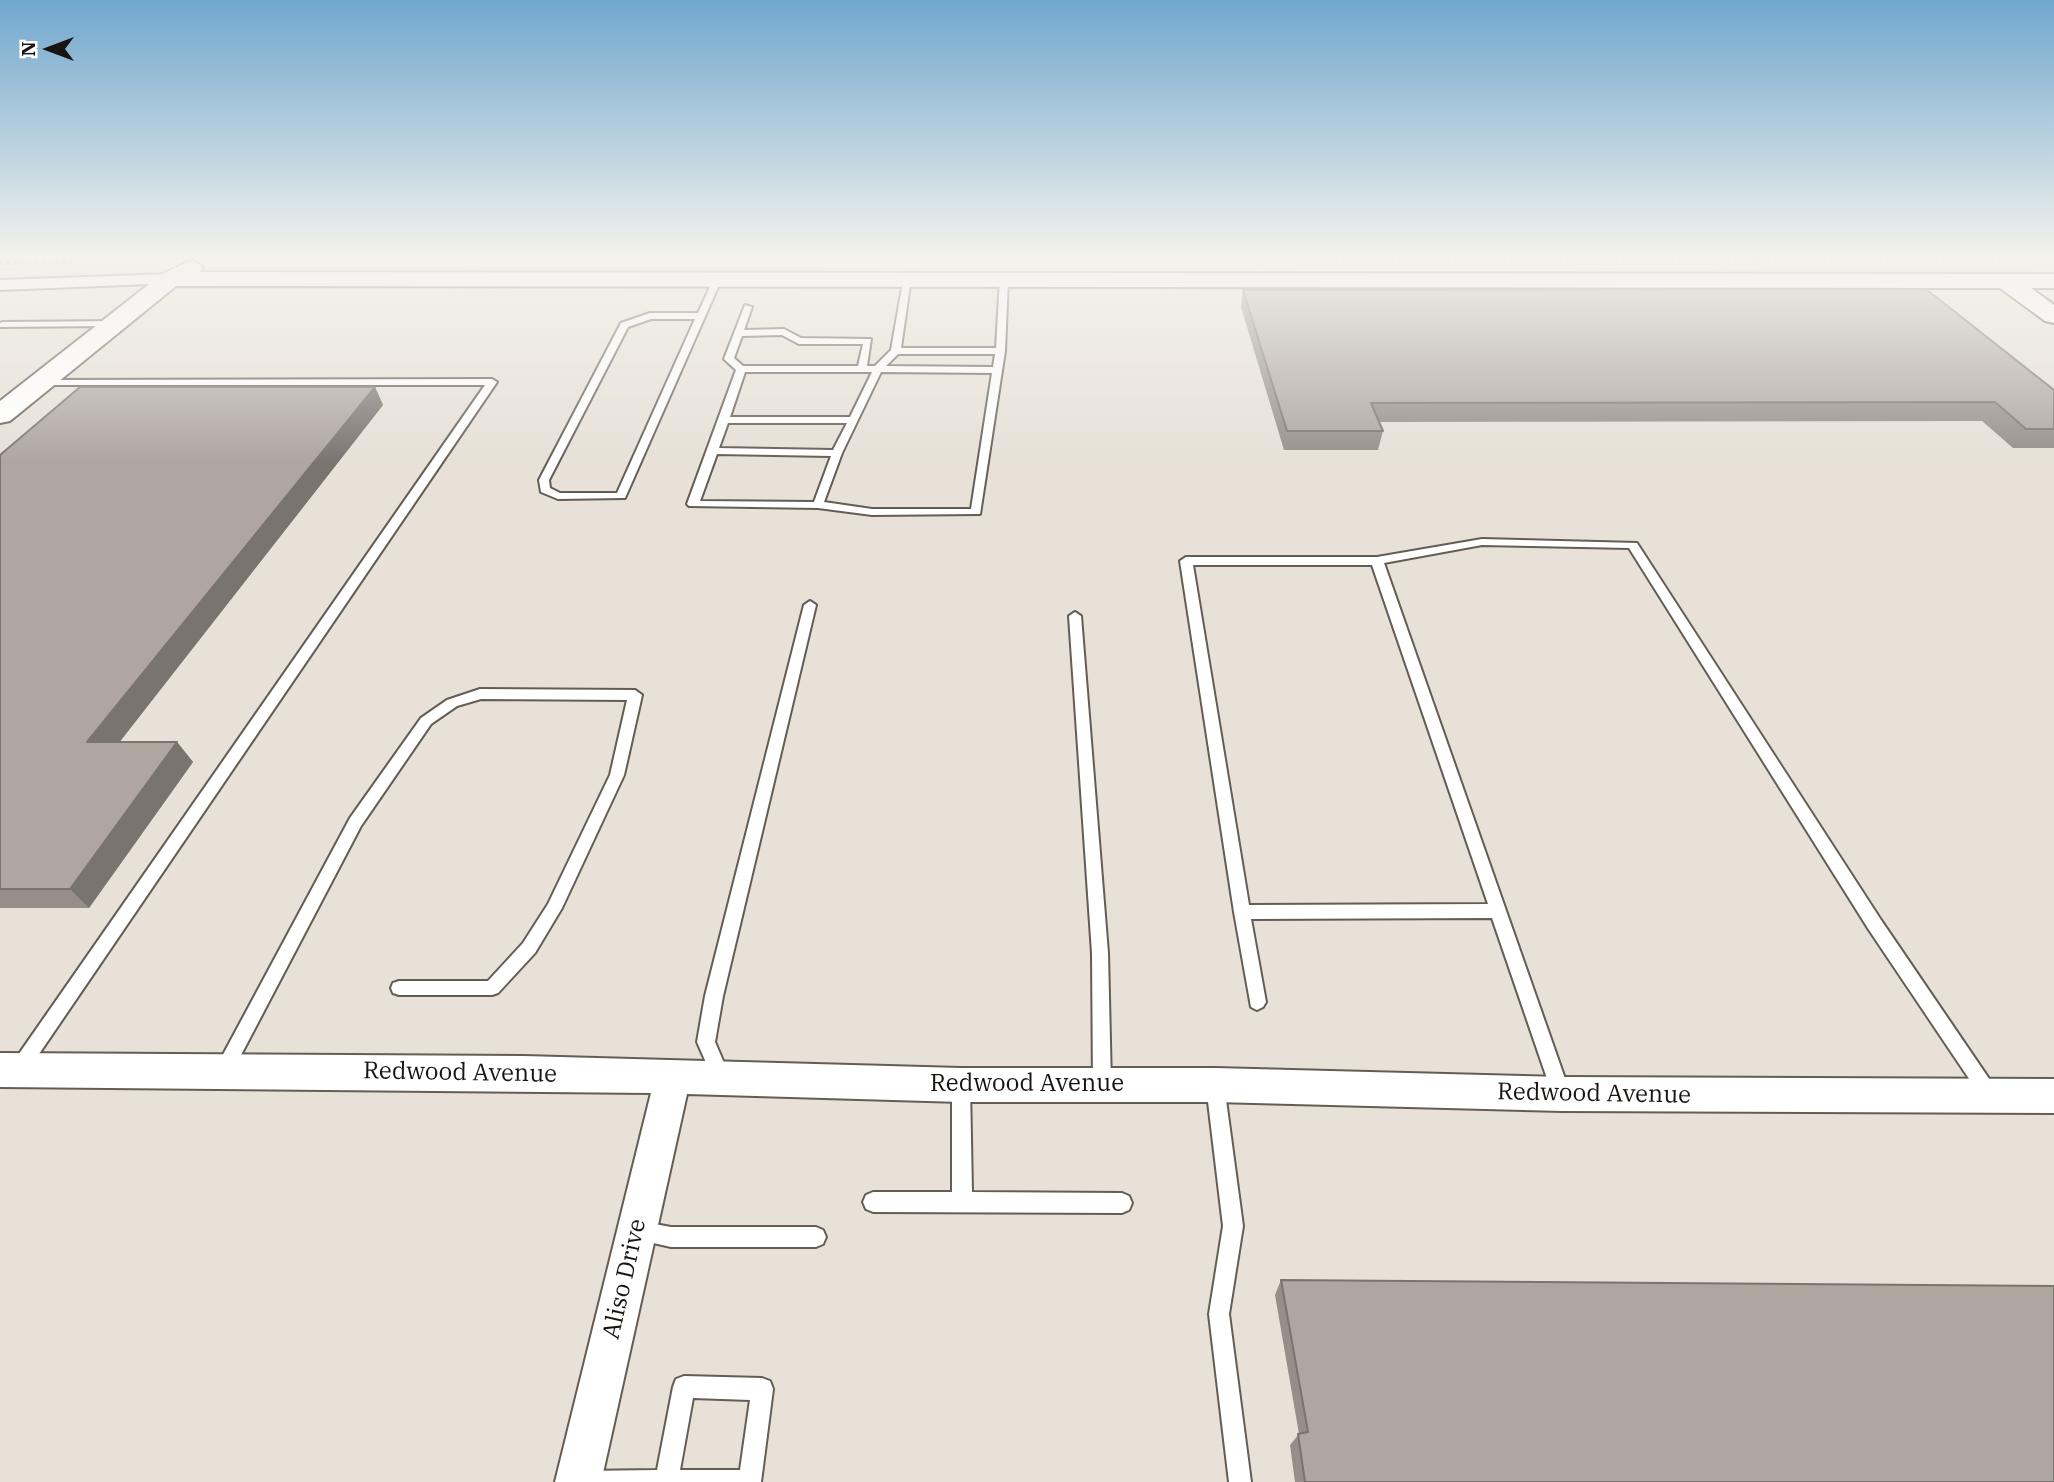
<!DOCTYPE html>
<style>
body{margin:0}
#map{position:relative;width:2054px;height:1482px;overflow:hidden;background:#e7e1d8;font-family:"IBM Plex Serif",serif}
canvas{display:block}
.north{position:absolute;left:14px;top:14px;width:70px;height:70px;-webkit-text-stroke:5px #fff;paint-order:stroke;rotate:270deg;font-size:19px;font-weight:700;line-height:28px;text-align:center;color:#171411}
.north::after{content:'';display:block;margin:auto;width:24px;height:32px;background:#171411;clip-path:polygon(50% 0,100% 100%,50% 72%,0 100%)}
</style>
<div id="map">
<canvas width="2054" height="1482"></canvas>
<div class="north">N</div>
</div>
<script>
const ctx = document.querySelector('canvas').getContext('2d');
ctx.lineJoin = 'round';
function stroke(path, color, width, dash) {
  ctx.strokeStyle = color;
  ctx.lineWidth = width;
  ctx.lineCap = dash ? 'butt' : 'round';
  ctx.setLineDash(dash || []);
  ctx.stroke(path);
}
function paint(path, color) {
  ctx.fillStyle = color;
  ctx.fill(path, 'evenodd');
}
function label(font, color, halo, rows, align = 'center') {
  ctx.font = font + ' "IBM Plex Serif",serif';
  ctx.lineWidth = 5;
  ctx.setLineDash([]);
  ctx.textBaseline = 'middle';
  ctx.strokeStyle = halo;
  ctx.fillStyle = color;
  for (const [text, x, y, turn = 0] of rows) {
    ctx.save();
    ctx.translate(x, y);
    ctx.rotate((+turn || 0) * Math.PI / 180);
    ctx.textAlign = isNaN(turn) ? turn : align;
    if (halo) ctx.strokeText(text, 0, 0);
    ctx.fillText(text, 0, 0);
    ctx.restore();
  }
}
const lane = new Path2D(`
 M1004,275L1008,278L1005,351L980,514L872,515L818,508L689,506L687,504L736,370L724,359L745,305L752,307L744,330L784,329L801,338L871,339L867,366H875L891,350L904,276L911,278L901,348H996L1000,278ZM782,335L799,344H863L858,366H743L734,358L742,336ZM898,354H995L993,367L886,366ZM745,372H872L850,417H730ZM881,372L992,373L971,509H872L824,502L842,453ZM728,423H847L833,450L719,448ZM717,454L831,456L814,502L700,501Z
 M715,276L722,278L625,498L558,499L541,492L539,480L621,323L650,313H698ZM651,319H695L617,493H560L550,488L549,480L628,327Z
 M113,321L116,322V326L0,327V323L3,322Z
 M38,380L492,379L497,382L26,1073L20,1075L14,1073L11,1067L14,1061L485,385H41L38,384Z
 M1482,539L1637,543L1881,920L1996,1089L1999,1095L1996,1101L1990,1104L1984,1101L1869,930L1629,548L1482,545L1384,563L1570,1093L1567,1099L1561,1102L1555,1099L1552,1093L1492,918L1251,919L1266,1002L1263,1007L1257,1010L1251,1007L1234,912L1180,561L1186,557H1377ZM1193,565H1372L1488,904L1249,905Z
 M810,601L816,605L723,996L715,1042L730,1077L727,1083L721,1085L715,1083L697,1042L705,996L804,605Z
 M1075,612L1081,616L1108,953L1111,1085L1108,1091L1102,1093L1096,1091L1093,1085L1092,953L1069,616Z
 M480,689L635,690L642,695L624,775L562,908L535,953L498,993L492,995H399L393,993L391,988L393,983L399,981H488L523,943L548,904L610,775L627,700L481,699L457,706L431,724L361,826L230,1076L224,1078L218,1076L215,1070L218,1064L350,818L421,718L447,700Z
 M961,1077L967,1079L970,1085L972,1192L1122,1193L1129,1196L1132,1203L1129,1210L1122,1213L873,1212L866,1209L863,1202L866,1195L873,1192H952V1085L955,1079Z
 M1215,1077L1221,1079L1224,1085L1243,1226L1229,1314L1251,1482H1229L1209,1314L1223,1226L1206,1085L1209,1079Z
 M638,1221L671,1227H816L823,1230L826,1237L823,1244L816,1247H671L631,1238L628,1231L631,1224Z
 M684,1376L762,1378L770,1381L773,1389L761,1482H568L571,1474L579,1471L657,1470L673,1387L676,1379ZM693,1398L750,1400L740,1470H680Z`);
const street = new Path2D(`
 M170,274L178,279L176,283L0,290V280Z
 M0,1053L524,1056L961,1068H1215L1562,1077L2054,1079V1113L1562,1111L1215,1102H961L687,1094L601,1482H555L651,1093L0,1087Z`);
const secondary = new Path2D(`
 M192,260L203,267L200,272L2054,274V288H2031L2054,305V323L2045,321L2000,288L176,286L10,421L0,423V401L162,274Z`);
stroke(lane, '#635d56', 4);
stroke(street, '#635d56', 4);
stroke(secondary, '#635d56', 4);
paint(lane, '#fff');
paint(street, '#fff');
paint(secondary, '#fff');
stroke(new Path2D(`
 M1286,258L1762,259
 M1753,258L2054,259
 M0,263L136,257L1295,256`), '#89847e', 3.5, [2.5, 4.5]);
paint(new Path2D(`
 M1243,290L2054,390V448H2013L1982,421L1379,422L1383,431L1378,450H1284L1241,307Z
 M375,387L383,405L119,742H177L193,762L89,908H0V455Z
 M1281,1280L2054,1482H1295L1290,1445L1299,1434L1275,1295Z`), '#968f89');
paint(new Path2D(`
 M375,387L383,405L104,762L87,742Z
 M177,742L193,762L89,908L70,889Z`), '#7a746f');
const building = new Path2D(`
 M1926,289L2054,390V429H2026L1995,402L1371,403L1383,431H1287L1243,290Z
 M80,387H375L87,742H177L70,889H0V455Z
 M1281,1280L2054,1286V1482H1305L1298,1434L1308,1432Z`);
paint(building, '#aea69f');
stroke(building, '#7a746f', 2);
const sky = ctx.createLinearGradient(0, 0, 0, 464);
sky.addColorStop(0, '#71a7ce');
sky.addColorStop(0.55, '#f4f2ed');
sky.addColorStop(1, '#f4f2ed00');
ctx.fillStyle = sky;
ctx.fillRect(0, 0, 2054, 464);
label('24px', '#171411', '#fff', [
 ["Redwood Avenue",460,1073,1],
 ["Redwood Avenue",1027,1084],
 ["Redwood Avenue",1594,1094,1],
 ["Aliso Drive",625,1279,-77]
]);
</script>
